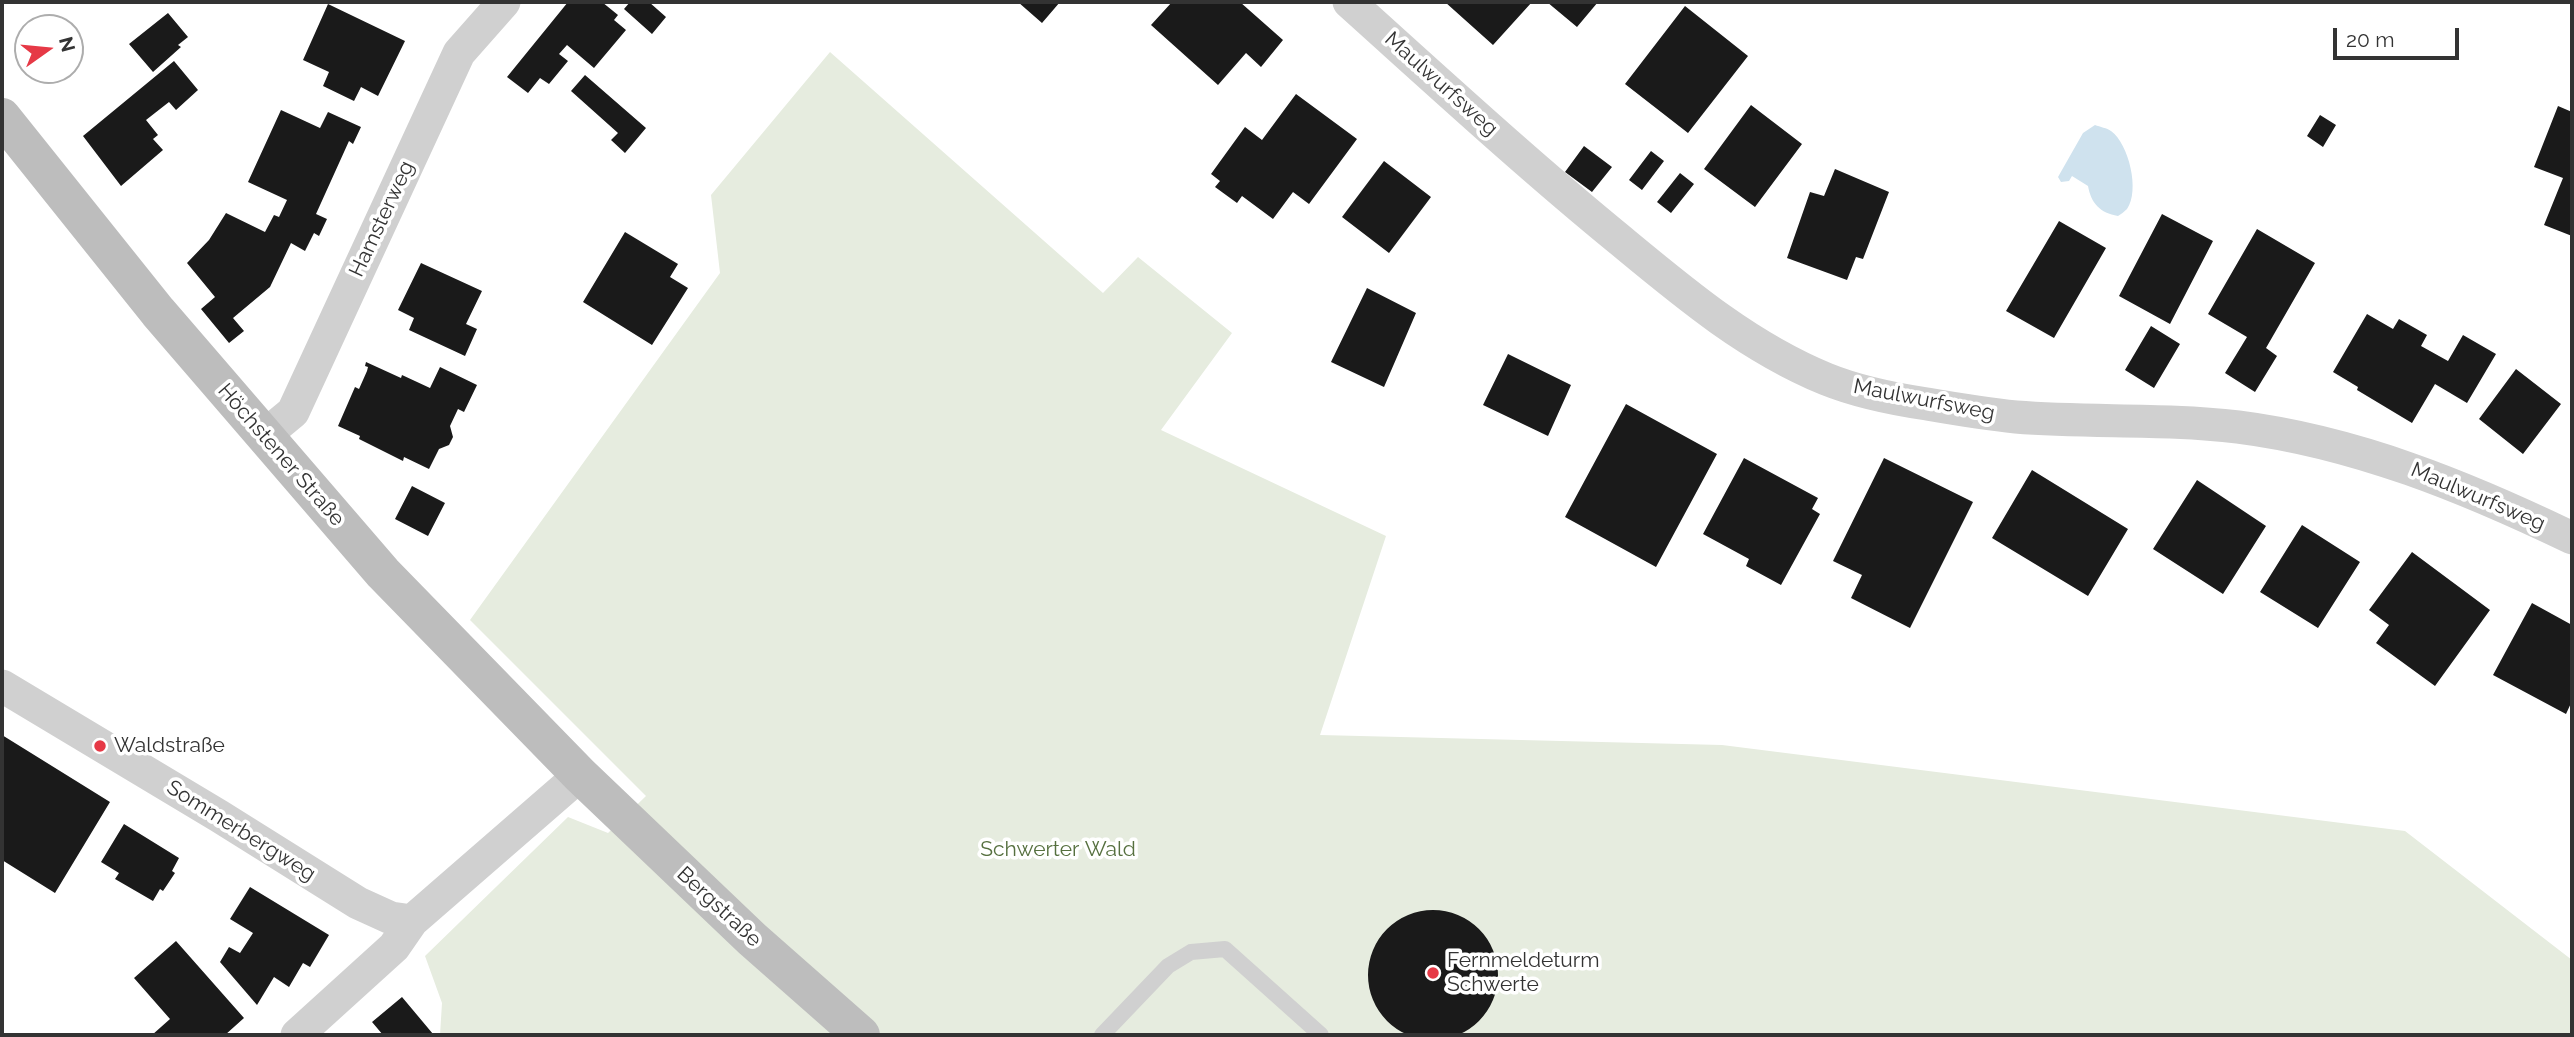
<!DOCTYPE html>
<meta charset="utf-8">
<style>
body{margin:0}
#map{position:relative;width:2574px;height:1037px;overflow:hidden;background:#fff;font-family:Raleway,sans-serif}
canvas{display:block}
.frame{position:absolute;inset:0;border:4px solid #333;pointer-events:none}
.north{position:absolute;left:14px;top:14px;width:70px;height:70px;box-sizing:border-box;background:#fff;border:2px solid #adadad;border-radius:50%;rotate:75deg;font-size:19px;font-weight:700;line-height:28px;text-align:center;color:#333}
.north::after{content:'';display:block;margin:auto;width:24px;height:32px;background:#e63946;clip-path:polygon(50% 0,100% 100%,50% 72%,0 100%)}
.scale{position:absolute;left:2333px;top:28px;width:126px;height:32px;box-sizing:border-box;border:4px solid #333;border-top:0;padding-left:9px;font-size:21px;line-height:24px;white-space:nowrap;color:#333;-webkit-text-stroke:5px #fff;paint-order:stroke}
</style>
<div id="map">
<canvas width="2574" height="1037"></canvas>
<div class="frame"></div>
<div class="north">N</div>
<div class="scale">20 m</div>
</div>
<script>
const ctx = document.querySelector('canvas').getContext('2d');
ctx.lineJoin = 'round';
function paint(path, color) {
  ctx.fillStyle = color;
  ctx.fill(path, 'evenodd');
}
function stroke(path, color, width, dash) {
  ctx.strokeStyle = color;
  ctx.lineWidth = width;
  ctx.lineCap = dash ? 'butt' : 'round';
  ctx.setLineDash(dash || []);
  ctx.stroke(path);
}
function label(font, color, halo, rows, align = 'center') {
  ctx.font = font + ' Raleway,sans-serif';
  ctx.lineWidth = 7;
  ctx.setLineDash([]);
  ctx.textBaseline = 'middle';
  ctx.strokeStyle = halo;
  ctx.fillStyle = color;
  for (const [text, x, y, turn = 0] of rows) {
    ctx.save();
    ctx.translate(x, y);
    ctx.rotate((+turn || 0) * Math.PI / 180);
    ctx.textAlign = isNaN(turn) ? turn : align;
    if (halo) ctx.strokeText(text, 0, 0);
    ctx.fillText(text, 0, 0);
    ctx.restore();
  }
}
paint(new Path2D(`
 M830,52L1103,293L1138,257L1232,333L1161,430L1386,536L1320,735L1722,745L2405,831L2572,960V1035H440L442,1003L425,956L568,817L608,833L646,796L470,620L720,273L711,195Z`), '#e6ecdf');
paint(new Path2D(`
 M2095,125C2100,127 2107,128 2111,131C2129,144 2140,191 2127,209C2124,212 2121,214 2118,216C2100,213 2091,203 2088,186L2072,176L2069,181L2061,182L2058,177L2083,133Z`), '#cfe2ee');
paint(new Path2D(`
 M568,2H602L618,15L614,20L626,30L594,68L567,45L559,54L568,61L549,84L540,78L528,93L507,77Z
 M630,2H649L666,17L652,34L624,9Z
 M1018,2H1060L1042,23Z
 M1172,2H1240L1283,40L1261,67L1246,53L1218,85L1151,25Z
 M1445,2H1532L1493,45Z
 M1547,2H1598L1577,27Z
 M328,4L405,41L378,96L361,87L354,101L323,86L329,72L303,60Z
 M1685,6L1748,56L1688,133L1625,84Z
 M168,13L188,37L178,45L181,47L153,72L129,44Z
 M174,61L198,90L176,110L169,102L146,120L158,135L153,139L163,150L121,186L83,136Z
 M585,75L646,128L625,153L611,140L618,133L571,91Z
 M1296,94L1357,139L1309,204L1293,192L1273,219L1242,196L1237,203L1215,187L1220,181L1211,174L1245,127L1262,140Z
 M1751,105L1802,144L1755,207L1704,169Z
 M2558,106L2572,112V236L2544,225L2563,178L2534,167Z
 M281,110L320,128L328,112L361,127L353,144L349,141L316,214L327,219L319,236L314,233L305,251L291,243L270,287L233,318L244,331L229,343L201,309L215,297L187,263L209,240L226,213L265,232L274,215L279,217L287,200L248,182Z
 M2320,115L2336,125L2323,147L2307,136Z
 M1584,146L1612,167L1592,192L1565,172Z
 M1651,151L1664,161L1642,190L1629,180Z
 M1384,161L1431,197L1389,253L1342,217Z
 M1835,169L1889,192L1863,259L1856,257L1847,280L1787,258L1810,192L1824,196Z
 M1680,173L1694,184L1671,213L1657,202Z
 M2162,214L2213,241L2170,324L2119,296Z
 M2059,221L2106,248L2054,338L2006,311Z
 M2257,229L2315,263L2266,348L2277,356L2255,392L2225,373L2247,337L2208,314Z
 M625,232L678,264L670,277L688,288L652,345L583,302Z
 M421,263L482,291L466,324L477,329L465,356L409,330L414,318L398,310Z
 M1367,288L1416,313L1384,387L1331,362Z
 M2367,314L2393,329L2399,319L2427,335L2421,346L2448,361L2463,335L2496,354L2467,403L2435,384L2412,423L2357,390L2358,387L2333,372Z
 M2151,326L2180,344L2154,388L2125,370Z
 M1508,354L1571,385L1548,436L1483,405Z
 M366,362L401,378L402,375L430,388L440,367L477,385L464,412L458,409L450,426L453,437L449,445L439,449L429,469L404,457L403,461L359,439L360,436L338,426L355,387L359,389L367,371L368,367L365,366Z
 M2516,369L2561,404L2523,454L2479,419Z
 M1626,404L1717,454L1656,567L1565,517Z
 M1744,458L1818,498L1812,509L1820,514L1781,585L1746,566L1749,559L1703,534Z
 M1884,458L1973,502L1910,628L1851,598L1862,575L1833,561Z
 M2032,470L2128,529L2088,596L1992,538Z
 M2197,480L2266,526L2223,594L2153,549Z
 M412,486L445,503L428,536L395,519Z
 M2302,525L2360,562L2318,628L2260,592Z
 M2412,552L2490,610L2435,686L2376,643L2389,625L2369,610Z
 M2532,603L2572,625V701L2566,714L2493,675Z
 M2,735L110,802L55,893L2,860Z
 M124,824L179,858L172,871L175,873L163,891L160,889L153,901L115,879L119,873L101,862Z
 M250,887L329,935L310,967L303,963L289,987L274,977L257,1005L220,962L229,947L240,953L253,933L230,919Z
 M1368 975a65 65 0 1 1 130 0a65 65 0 1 1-130 0Z
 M176,941L244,1018L225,1035H152L170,1019L134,978Z
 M402,997L433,1034L431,1035H383L372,1022Z`), '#1a1a1a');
stroke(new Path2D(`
 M1102,1035L1168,966L1191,952L1225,949L1321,1035`), '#d0d0d0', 16);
stroke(new Path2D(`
 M1349,2C1438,82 1527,164 1620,240C1684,293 1748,347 1826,379C1858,392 1893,399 1927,404C1956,409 1986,414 2016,417C2090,423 2164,418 2238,427C2356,442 2466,487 2572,538
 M264,436L293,412L459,53L504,2
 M2,686L219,816L358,903L391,918L412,921
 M297,1035L394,947L412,921L580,775`), '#d0d0d0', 33);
stroke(new Path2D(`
 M2,117L158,312L383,573L580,775L752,939L861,1035`), '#bdbdbd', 38);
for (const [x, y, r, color] of [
 [100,746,7,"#e63946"],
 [1433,973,7,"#e63946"]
]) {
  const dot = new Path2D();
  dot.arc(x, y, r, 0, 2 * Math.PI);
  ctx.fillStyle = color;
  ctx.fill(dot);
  stroke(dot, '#fff', 2.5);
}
label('21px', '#333', '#fff', [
 ["Maulwurfsweg",1441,84,42],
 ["Hamsterweg",382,219,-65],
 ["Maulwurfsweg",1924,400,11],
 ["Höchstener Straße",281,455,49],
 ["Maulwurfsweg",2478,497,23],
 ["Sommerbergweg",241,831,32],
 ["Bergstraße",719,907,43]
]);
label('21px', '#333', '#fff', [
 ["Waldstraße",114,746],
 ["Fernmeldeturm",1447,961],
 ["Schwerte",1447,985]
], 'left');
label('21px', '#56703f', '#fff', [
 ["Schwerter Wald",1058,850]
]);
</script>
